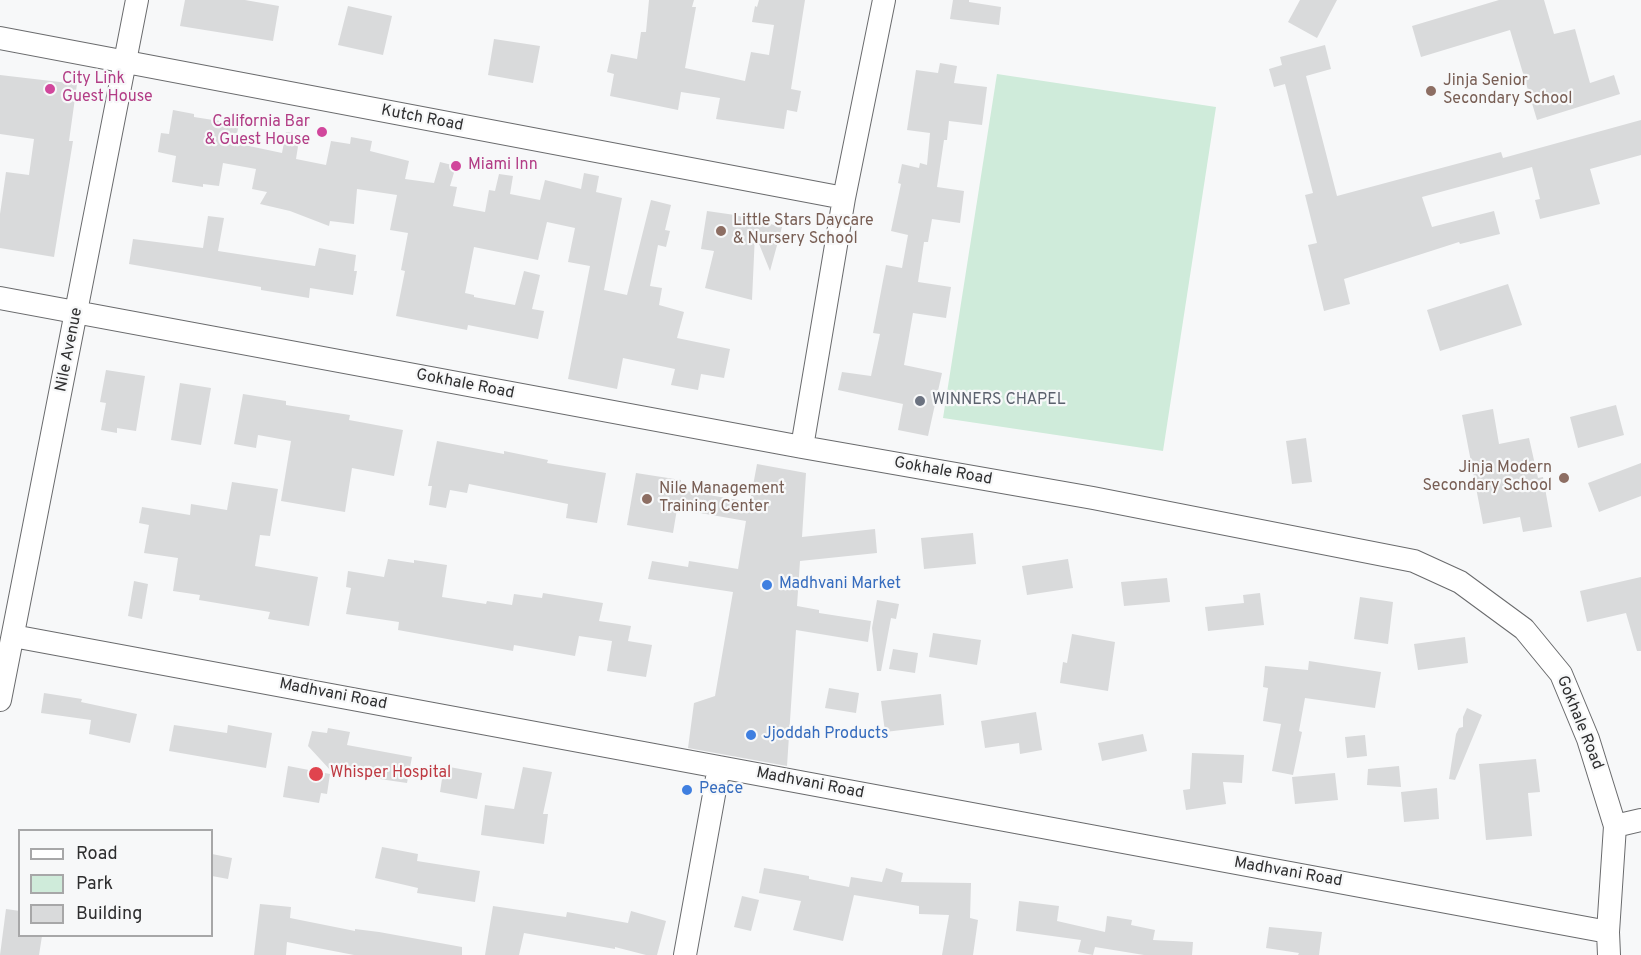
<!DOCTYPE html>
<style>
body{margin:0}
#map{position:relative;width:1641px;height:955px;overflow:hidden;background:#f7f8f9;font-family:Overpass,sans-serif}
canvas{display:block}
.legend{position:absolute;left:18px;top:829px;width:195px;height:108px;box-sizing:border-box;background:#f7f8f9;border:2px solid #a7a7a8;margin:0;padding:8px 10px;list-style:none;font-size:18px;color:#2e2e2f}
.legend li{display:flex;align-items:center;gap:12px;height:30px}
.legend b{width:30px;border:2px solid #a7a7a8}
</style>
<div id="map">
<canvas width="1641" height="955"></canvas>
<ul class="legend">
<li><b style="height:8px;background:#fff"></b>Road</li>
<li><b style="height:16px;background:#cfebda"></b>Park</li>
<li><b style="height:16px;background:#d9dadb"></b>Building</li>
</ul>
</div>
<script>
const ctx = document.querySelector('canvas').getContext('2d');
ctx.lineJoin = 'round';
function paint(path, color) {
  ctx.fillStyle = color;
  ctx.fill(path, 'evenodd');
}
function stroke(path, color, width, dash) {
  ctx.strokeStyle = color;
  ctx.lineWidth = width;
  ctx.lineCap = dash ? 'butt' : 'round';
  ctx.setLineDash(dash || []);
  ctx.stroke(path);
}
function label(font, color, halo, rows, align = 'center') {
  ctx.font = font + ' Overpass,sans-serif';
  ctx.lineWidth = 4.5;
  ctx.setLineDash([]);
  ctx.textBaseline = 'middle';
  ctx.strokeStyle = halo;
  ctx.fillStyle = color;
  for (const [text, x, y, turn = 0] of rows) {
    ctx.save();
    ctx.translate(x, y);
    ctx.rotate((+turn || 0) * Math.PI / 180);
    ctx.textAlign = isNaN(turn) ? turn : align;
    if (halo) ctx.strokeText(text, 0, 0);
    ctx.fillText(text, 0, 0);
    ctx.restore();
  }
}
paint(new Path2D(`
 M997,74L1216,107L1163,451L943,418Z`), '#cfebda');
paint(new Path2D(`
 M185,0H245L279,6L273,41L180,26Z
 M649,0H694L692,7H696L685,68L745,81L751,52L769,55L774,25L752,22L755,6L757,7L759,0H805L791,89L801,91L797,112L787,110L784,129L716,119L720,98L681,92L678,110L610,96L614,74L607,72L611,54L637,59L641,32H646Z
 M953,0H969V2L1001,7L999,25L950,19Z
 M1300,0H1337L1317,38L1288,22Z
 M1499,0H1544L1554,34L1575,29L1590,83L1614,75L1620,94L1537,120L1510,30L1421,57L1412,26Z
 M348,6L392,16L383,55L338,45Z
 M494,39L540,46L533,83L488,75Z
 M1325,45L1331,69L1306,76L1337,196L1501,152L1503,158L1641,120V155L1590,169L1600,204L1540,219L1535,200L1540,199L1532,167L1422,197L1432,227L1494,211L1500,234L1460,244L1459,242L1344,279L1350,304L1324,311L1308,245L1317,243L1305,195L1313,193L1285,84L1274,87L1269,69L1282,65L1280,57Z
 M940,63L957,66L954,83L987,87L982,125L949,121L947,140H944L937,187L964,191L960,223L932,219L928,242H924L918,282L951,287L946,318L913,313L904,365L942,373L928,436L898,430L903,404L838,390L842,372L871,376L880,334L873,333L886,265L902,268L908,235L891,231L901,184L898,183L902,164L919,168L920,163L927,165L930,133L907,130L916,70L938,73Z
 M0,75L77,84L69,141H73L54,257L0,248V214L6,172L29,175L34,139L0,134Z
 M173,110L194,114V117L239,124L235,143L282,153L286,132L300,134L296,159L326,165L331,141L350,144L351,137L372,141L370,151L409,161L405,179L434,183L440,162L456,166L450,186L457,187L453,206L485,212L489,190L495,191L499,174L513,176L510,194L540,200L545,180L581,189L584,173L599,176L596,192L622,198L604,290L627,295L651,200L671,205L665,230L670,231L666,247L658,245L650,286L662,288L659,305L684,312L677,338L730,349L724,378L701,374L698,390L671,385L675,369L623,358L617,389L568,379L590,266L568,262L575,228L547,222L538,260L474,247L465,293L474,295V297L515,305L524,271L540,275L532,309L544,311L538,339L468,325L467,330L396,316L405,271L401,270L408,233L390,230L397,195L357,189L354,224L330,221L329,226L290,211L260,204L267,192L252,189L256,169L223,163L219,186L203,184V187L172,182L176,156L158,152L161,133L169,134Z
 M707,211L735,215L782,227L770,271L755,234L752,300L705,288L714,251L701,249Z
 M208,216L224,218L218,251L315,266L319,248L356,255L354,271H357L353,295L310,288L309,298L261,290V287L129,264L133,239L203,248Z
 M1508,284L1522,325L1440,351L1427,310Z
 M106,370L145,376L136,431L117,428V433L101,430L106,403L100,402Z
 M180,383L211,388L201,445L171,440Z
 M243,394L286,401V405L350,415L349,420L403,430L394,476L352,468L345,512L281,501L291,441L258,435L256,448L234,444Z
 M1616,405L1624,435L1578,448L1570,417Z
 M1493,409L1499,444L1529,438L1538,478L1543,477L1552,527L1523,532L1520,517L1483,524L1462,415Z
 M1306,438L1312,482L1292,484L1286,441Z
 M437,441L504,454V451L548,460L547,463L606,473L597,523L566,518L568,504L469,484L467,493L450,490L446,508L429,505L432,486H428Z
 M1641,463V496L1599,512L1588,483Z
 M757,464L806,473L802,537L875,529L877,553L800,561L797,606L819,610V613L871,621L868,642L796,630L787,766L688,748L694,703L715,696L733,592L648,579L652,561L688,567L689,561L738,569L746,521L677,509L673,533L627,525L636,473L681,480L680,490L750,502Z
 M232,482L278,489L270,536L260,535L255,566L318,577L309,626L268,619L270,612L199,600L200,595L173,591L178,558L144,553L149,525L139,523L142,507L190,515L191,504L227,510Z
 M973,533L976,564L924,569L921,538Z
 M388,559L414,563V560L447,565L442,597L486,604L487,601L512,605L514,594L542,598L543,593L603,603L599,621L631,626L628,641L652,645L646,677L607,671L612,641L579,636L575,656L514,645L513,651L398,630L399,622L346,614L351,588L346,587L348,571L384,577Z
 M1068,559L1073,588L1027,595L1022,566Z
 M1641,577V651H1637L1626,613L1587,622L1580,591Z
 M1167,578L1170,602L1124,606L1121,582Z
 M134,581L148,584L142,619L128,616Z
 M1260,593L1264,625L1208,631L1205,607L1244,603L1243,595Z
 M1360,597L1393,602L1388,644L1354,639Z
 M877,600L899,604L896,619L891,618L881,671H877L872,628Z
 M933,633L981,640L977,665L929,657Z
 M1072,634L1115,642L1108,691L1060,683L1063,662L1067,663Z
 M1465,637L1468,663L1418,670L1414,644Z
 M893,649L918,653L915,673L889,669Z
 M1309,661L1381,672L1375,708L1305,698L1299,731L1302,732L1293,775L1272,771L1281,724L1263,721L1268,688L1263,687L1265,666L1308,670Z
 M829,688L859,693L856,713L825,708Z
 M44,693L82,699L81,702L137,714L130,743L89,734L91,720L41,713Z
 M941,694L944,725L885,732L881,701Z
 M1467,708L1482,715L1455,780L1449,779L1456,734L1459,728L1463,727V717Z
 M1036,712L1042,750L1020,754L1019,743L985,748L981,721Z
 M174,725L227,733L228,725L272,733L266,768L169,751Z
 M328,728L350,732L347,745L412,757L407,783L332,772L308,746L312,731L327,733Z
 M1143,734L1147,751L1102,761L1098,743Z
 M1365,735L1367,756L1347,758L1345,737Z
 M1192,753L1244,755L1242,783L1223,782L1226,804L1186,810L1183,790L1190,789Z
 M1536,759L1540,792L1528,793L1532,836L1486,840L1479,764Z
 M288,766L330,774L327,794L321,793L319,803L283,797Z
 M444,766L482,773L477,799L440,792Z
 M1399,766L1401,787L1367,785L1368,769Z
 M523,767L552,772L543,814H548L544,844L481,835L485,805L514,809Z
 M1335,773L1338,800L1295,804L1292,777Z
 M1437,788L1439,819L1404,822L1401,792Z
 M382,847L418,854L417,861L480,871L475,902L417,893L418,888L375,878Z
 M212,854L232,858L228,879L212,876Z
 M764,868L809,876V879L849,887L851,877L882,882L886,868L903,873L901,882L971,883L970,918L978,920L973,955H942L949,915L919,914V906L854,895L843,941L793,930L801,901L759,893Z
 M742,896L759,900L751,931L734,927Z
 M1019,901L1059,906L1057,921L1105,932L1107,916L1132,920L1131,925L1155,930L1153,940L1193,942L1192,955H1144L1095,947L1093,955L1078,952L1081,940L1016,931Z
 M260,904L291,907L290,918L355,931V929L379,932L462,947V955H354L287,942L286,955H254Z
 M493,906L566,917L567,912L628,923L631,911L666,921L657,955H646L615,947V949L524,933L519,955H485Z
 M6,909L20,911V936H42L39,955H0Z
 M1269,927L1322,932L1319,955H1298L1299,953L1266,948Z`), '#d9dadb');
const minor = new Path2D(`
 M0,38L844,198
 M0,298L802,447L1093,498L1414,561L1460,582L1524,629L1561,674L1588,739L1615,826L1608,932L1609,955
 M802,447L844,198L884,0
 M13,636L1608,932
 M0,700L137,0
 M1615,826L1641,820
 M685,955L719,767`);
stroke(minor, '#6a6b6d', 24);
stroke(minor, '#fff', 22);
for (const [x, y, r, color] of [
 [50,89,6,"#d1479c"],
 [1431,91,6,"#8d6e63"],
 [322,132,6,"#d1479c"],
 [456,166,6,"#d1479c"],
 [721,231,6,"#8d6e63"],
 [920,401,6,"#6b7280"],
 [1564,478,6,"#8d6e63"],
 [647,499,6,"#8d6e63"],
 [767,585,6,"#3f7fe0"],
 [751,735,6,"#3f7fe0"],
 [316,774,8,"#e0444e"],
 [687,790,6,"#3f7fe0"]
]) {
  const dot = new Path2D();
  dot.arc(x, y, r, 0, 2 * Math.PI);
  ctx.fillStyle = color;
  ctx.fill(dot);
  stroke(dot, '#f7f8f9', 2);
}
label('16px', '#b23c85', '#f7f8f9', [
 ["City Link",62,80],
 ["Guest House",62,98],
 ["California Bar",310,123,"right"],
 ["& Guest House",310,141,"right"],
 ["Miami Inn",468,166]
], 'left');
label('16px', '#785e54', '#f7f8f9', [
 ["Jinja Senior",1443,82],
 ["Secondary School",1443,100],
 ["Little Stars Daycare",733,222],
 ["& Nursery School",733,240],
 ["Jinja Modern",1552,469,"right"],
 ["Secondary School",1552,487,"right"],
 ["Nile Management",659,490],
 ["Training Center",659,508]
], 'left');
label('16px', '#2e2e2f', '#f7f8f9', [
 ["Kutch Road",422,119,11],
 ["Nile Avenue",70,350,-79],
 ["Gokhale Road",465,385,11],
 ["Gokhale Road",943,472,10],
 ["Madhvani Road",333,695,11],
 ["Gokhale Road",1579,723,68],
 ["Madhvani Road",810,784,11],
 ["Madhvani Road",1288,873,10]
]);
label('16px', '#5b616d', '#f7f8f9', [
 ["WINNERS CHAPEL",932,401]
], 'left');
label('16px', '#366cbe', '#f7f8f9', [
 ["Madhvani Market",779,585],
 ["Jjoddah Products",763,735],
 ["Peace",699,790]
], 'left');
label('16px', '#be3a42', '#f7f8f9', [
 ["Whisper Hospital",330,774]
], 'left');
</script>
